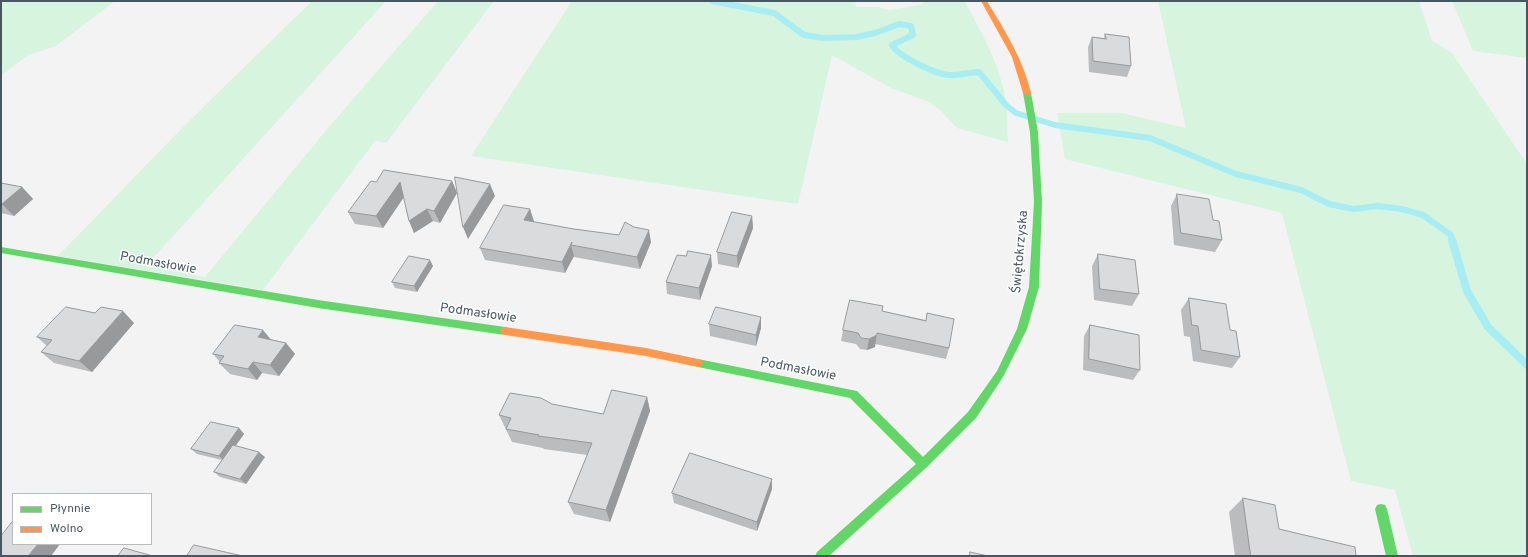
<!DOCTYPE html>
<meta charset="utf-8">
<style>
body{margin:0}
#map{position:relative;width:1528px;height:557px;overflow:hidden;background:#f3f3f3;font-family:Overpass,sans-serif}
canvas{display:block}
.frame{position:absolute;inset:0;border:2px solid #485862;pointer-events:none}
.legend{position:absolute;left:12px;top:493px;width:140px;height:52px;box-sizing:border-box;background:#fff;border:1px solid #b6bcc0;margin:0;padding:5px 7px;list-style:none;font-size:12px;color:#485862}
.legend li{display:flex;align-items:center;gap:8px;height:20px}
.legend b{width:20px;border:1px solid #b6bcc0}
</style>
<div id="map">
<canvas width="1528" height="557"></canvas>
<div class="frame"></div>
<ul class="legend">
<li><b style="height:5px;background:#63d668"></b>Płynnie</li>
<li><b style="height:5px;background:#ff974d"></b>Wolno</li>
</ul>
</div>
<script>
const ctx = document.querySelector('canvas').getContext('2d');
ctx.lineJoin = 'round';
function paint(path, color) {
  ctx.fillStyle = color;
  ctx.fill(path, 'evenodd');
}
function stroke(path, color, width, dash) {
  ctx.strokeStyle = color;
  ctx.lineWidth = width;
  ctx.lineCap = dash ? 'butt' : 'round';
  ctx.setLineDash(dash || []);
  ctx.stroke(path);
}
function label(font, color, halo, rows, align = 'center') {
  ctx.font = font + ' Overpass,sans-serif';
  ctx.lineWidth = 3;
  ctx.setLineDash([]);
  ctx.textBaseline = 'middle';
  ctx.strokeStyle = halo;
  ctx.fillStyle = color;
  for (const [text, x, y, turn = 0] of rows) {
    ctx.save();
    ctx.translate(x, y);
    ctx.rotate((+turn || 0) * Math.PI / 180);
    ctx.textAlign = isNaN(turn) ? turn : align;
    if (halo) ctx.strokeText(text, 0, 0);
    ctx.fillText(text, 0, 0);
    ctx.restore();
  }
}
paint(new Path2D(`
 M1,1H115L56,46L28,55L1,76Z
 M312,1H386L146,266L205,277L328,128L438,1H494L386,143L375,141L263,290L58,256L187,123Z
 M572,1H855L856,7H879L889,10L920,5L925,1H964C982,32 1001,67 1006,102C1008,115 1007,129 1008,142L957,128L940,110L929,102L891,88L832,55L798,204L471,156Z
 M1158,1H1419L1432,41L1452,53L1527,164V556H1413L1395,490L1351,481L1282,213L1065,159L1057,113H1121L1186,128Z
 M1452,1H1527V58L1473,51Z`), '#d6f4de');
stroke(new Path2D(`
 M712,1L774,13L804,35L824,38L856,37L875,33L899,24L911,26L913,35L892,45C899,57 934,73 948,75C958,76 969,72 979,72L1006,105L1016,113L1055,125L1150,138L1236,174L1301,190L1329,204L1354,209L1377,206L1402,209L1423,215L1451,235L1453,241`), '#a7edf4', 6);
stroke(new Path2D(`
 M1452,240L1467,291L1488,327L1527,365`), '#a7edf4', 8);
paint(new Path2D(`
 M1024,91H1027L1031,93L1038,132L1042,202L1039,287L1027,329L1003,377L976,418L927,467L829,556H815L817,552L916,464L850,398L698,367L695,366L693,363L695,360L698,359L857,391L923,457L968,412L997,371L1017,329L1029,287L1034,202L1030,132L1023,93Z
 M1,247L318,300L505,327L508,328L510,331L508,334L505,335L318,308L1,253Z
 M1381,504L1385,505L1387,509L1398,556H1386L1375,509L1377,505Z`), '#63d668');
paint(new Path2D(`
 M981,1H987C1005,31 1023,59 1031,93L1030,95H1027L1023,93L1012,57Z
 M505,327L646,348L698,359L701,360L703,363L701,366L698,367L646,356L505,335L502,334L500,331L502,328Z`), '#ff974d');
paint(new Path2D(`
 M1105,34L1131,66L1127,77L1089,72L1088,47L1092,37L1104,38Z
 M452,181L457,193L440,223L433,221L414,233L404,197L383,228L355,224L348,212L376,182Z
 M1,183L22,187L33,199L14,216L1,213Z
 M1177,194L1213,220L1222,240L1215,252L1174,245L1171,206Z
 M530,209L533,222L651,242L640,269L574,257V256L565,273L485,260L480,248Z
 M752,216L753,228L738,268L718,264L717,252Z
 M1098,254L1139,294L1132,306L1094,300L1092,266Z
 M433,266L417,292L395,288L392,282Z
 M712,266L700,300L667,294L666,282Z
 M1189,298L1230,330L1240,357L1232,368L1193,361L1190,337L1184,336L1181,310Z
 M882,311L926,320L927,313L949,348L946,359L875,344V347L867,350L860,349L856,344L841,341L843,330Z
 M134,323L92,372L54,363L41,352L47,346L37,337Z
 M709,324L761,328L756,346L710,336Z
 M1090,325L1140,370L1133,380L1083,370L1084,336Z
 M270,339L286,343L295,354L279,376L262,373L257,380L230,374L219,363L220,362L213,354Z
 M647,397L650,411L610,522L574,514L568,502L587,455L544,449L543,448L512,442L499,415L552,404L603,414Z
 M239,428L244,434L235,446L265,457L246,484L220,477L214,472L222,460L197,454L191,449Z
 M772,489L757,531L674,503L672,493Z
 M1243,498L1279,529L1356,556H1235L1229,512Z`), '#bbbcbd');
paint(new Path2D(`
 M452,181L457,193L440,223L434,211Z
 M400,182L406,194L383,228L376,216Z
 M490,184L495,196L468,239L463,227Z
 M22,187L33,199L14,216L2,204Z
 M427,209L433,221L414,233L409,221Z
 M530,209L534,221L528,232L524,220Z
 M752,216L753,228L738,268L737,256Z
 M649,230L651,242L640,269L637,257Z
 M572,242L571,245L574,256L565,273L562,262Z
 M711,255L712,266L700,300L699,288Z
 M430,260L433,266L417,292L414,286Z
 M123,311L134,323L92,372L79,361Z
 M761,317V328L756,346V335Z
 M263,330L272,341L258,337Z
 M877,333L875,347L867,350L869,339Z
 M286,343L295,354L279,376L270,365Z
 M253,362L262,373L257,380L248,369Z
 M647,397L650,411L610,522L606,510Z
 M239,428L244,434L225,461L219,456Z
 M259,452L265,457L246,484L240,479Z
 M772,479V489L757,531V522Z
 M38,544H60L51,556H28Z`), '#98999a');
const building = new Path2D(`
 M1105,34L1129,37L1131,66L1093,61L1092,37L1106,39Z
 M384,170L452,181L434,211L427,209L409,221L400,182L376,216L348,212L371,181L376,182Z
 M455,177L490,184L463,227Z
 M1,183L22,187L2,204H1Z
 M1177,194L1209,199L1213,220L1219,221L1222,240L1181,233Z
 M504,205L530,209L524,220L574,229L619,235L625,222L634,227L649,230L637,257L571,245L572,242L562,262L480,248Z
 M732,212L752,216L737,256L717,252Z
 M688,251L711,255L699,288L666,282L677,255L686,256Z
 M1098,254L1135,260L1139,294L1100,289Z
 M409,256L430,260L414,286L392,282Z
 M1189,298L1226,304L1230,330L1236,331L1240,357L1201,350L1198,326L1192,325Z
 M850,300L883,306L882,311L926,321L927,313L954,319L949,348L877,333V335L869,339L861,338L858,333L843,330Z
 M66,307L95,313L101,307L123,311L79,361L41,352L52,340L37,337Z
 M716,307L761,317L756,335L709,324Z
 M235,325L263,330L258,337L286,343L270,365L253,362L248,369L219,363L224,356L213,354Z
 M1090,325L1139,335L1140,370L1089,359Z
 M612,390L647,397L606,510L568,502L592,443L538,436L539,435L506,429L511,418L499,415L510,393L541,398L552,404L603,414Z
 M211,422L239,428L219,456L191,449Z
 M233,445L259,452L240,479L214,472Z
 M690,453L772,479L757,522L672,493Z
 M1243,498L1275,505L1279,529L1355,547L1356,556H1251Z
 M13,521V544H38L28,556H1V536Z
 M194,545L243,556H187Z
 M124,548L153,556H118Z
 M970,552L988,556H970Z`);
paint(building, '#d9dbdc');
stroke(building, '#98999a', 1);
label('13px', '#485862', '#fff', [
 ["Świętokrzyska",1021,252,-85],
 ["Podmasłowie",158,264,10],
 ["Podmasłowie",478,314,8],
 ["Podmasłowie",798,370,11]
]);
</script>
